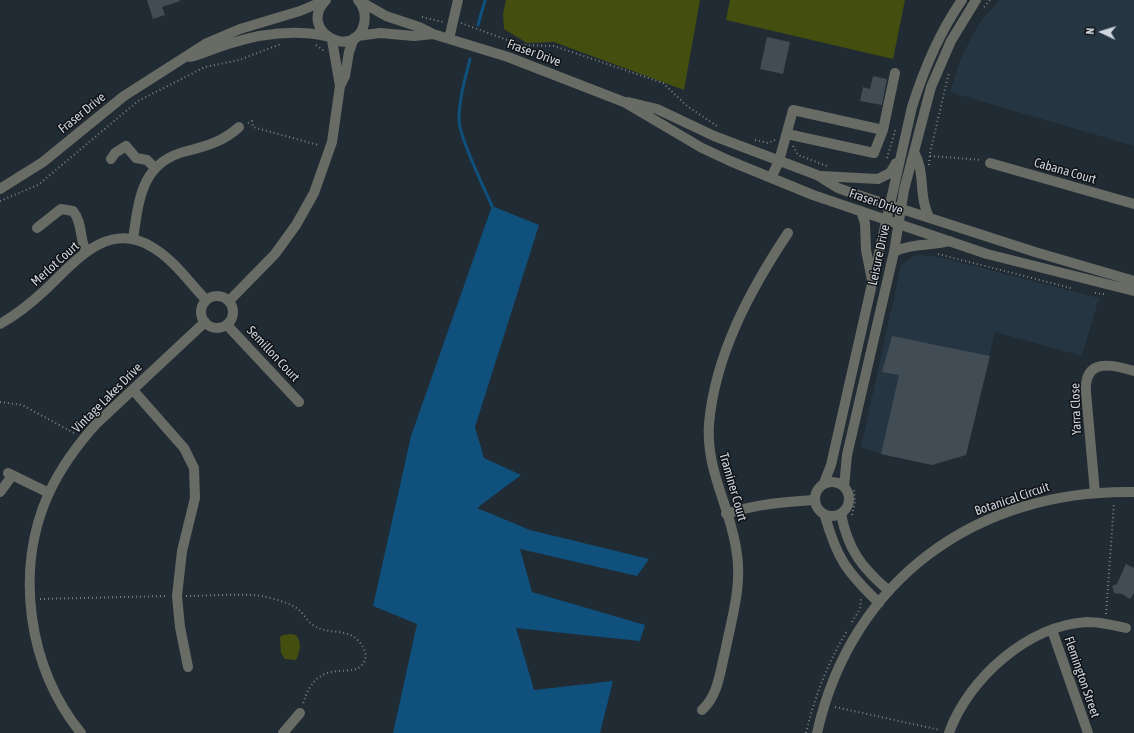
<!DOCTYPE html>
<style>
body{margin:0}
#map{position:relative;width:1134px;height:733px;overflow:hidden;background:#212b33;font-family:"Asap Condensed",sans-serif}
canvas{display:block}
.north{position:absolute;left:1082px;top:12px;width:40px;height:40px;-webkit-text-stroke:3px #0f1317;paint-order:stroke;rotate:274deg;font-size:11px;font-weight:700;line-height:16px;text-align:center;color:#cfd5db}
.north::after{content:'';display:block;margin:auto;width:14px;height:18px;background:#cfd5db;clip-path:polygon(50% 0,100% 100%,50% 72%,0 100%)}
</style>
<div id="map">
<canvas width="1134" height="733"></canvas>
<div class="north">N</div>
</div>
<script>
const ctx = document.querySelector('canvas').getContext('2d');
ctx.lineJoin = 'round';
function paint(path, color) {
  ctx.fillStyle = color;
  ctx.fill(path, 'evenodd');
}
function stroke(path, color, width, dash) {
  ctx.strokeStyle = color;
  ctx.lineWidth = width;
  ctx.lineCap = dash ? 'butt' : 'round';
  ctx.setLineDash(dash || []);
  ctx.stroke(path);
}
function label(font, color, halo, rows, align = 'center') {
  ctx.font = font + ' "Asap Condensed",sans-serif';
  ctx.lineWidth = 3;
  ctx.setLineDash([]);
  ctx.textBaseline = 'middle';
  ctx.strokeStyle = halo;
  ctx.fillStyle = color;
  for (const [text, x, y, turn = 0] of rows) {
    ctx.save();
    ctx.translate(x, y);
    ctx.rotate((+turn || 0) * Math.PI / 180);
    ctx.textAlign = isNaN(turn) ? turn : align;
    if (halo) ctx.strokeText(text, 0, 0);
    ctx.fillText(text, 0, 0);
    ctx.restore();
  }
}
paint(new Path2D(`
 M999,0H1134V146L950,92L961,58L978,25Z
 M914,255L935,256L1099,298L1082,356L995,332L966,455L932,465L881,454L861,447L901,265Z`), '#263542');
paint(new Path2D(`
 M506,0H700L684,90L554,42L527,43L504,29L503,14Z
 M730,0H905L893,59L726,20Z
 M291,634L296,635C302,642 300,652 296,660L285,659L281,653L280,637L283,635Z`), '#444f0f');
paint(new Path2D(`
 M492,206L539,225L475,427L484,458L521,475L477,508L530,530L649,559L637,576L520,549L532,592L645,625L640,641L516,628L534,690L613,681L600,733H393L417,624L373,606L411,436Z`), '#0f507d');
stroke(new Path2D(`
 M478,25L485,0
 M470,59C465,79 459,99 459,120C459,137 484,188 492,206`), '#0f507d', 3);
paint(new Path2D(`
 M147,0H180V1L162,7L165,15L153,19Z
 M767,37L790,42L783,74L760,69Z
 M873,76L887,79L882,105L860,101L863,87L870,89Z
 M892,336L990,356L966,455L932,465L881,454L899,375L882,372Z
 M1126,564L1134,568V593L1130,599L1122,594L1114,593L1112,586L1117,584Z`), '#414c55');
stroke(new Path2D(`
 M984,7L990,0
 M422,17L443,22
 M461,23L521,45L554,46L663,83L687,106L717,126
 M316,45L324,51
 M248,123L252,121L253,127L318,145
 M755,140L768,143L775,140
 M793,146L798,155L827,166
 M930,156L982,160
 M887,158L896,128
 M929,165L930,153L949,72
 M0,201L38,185L138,101L205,67L239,60L281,44
 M938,254L1071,288
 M1095,293L1104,294
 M0,402L22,405L76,434
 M852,515L855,502L854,490
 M186,596C211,596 237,593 262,596C272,598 291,603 299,610C304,614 307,621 313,625C324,633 336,630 348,634C358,637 370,652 364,662C354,682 317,653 303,704
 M40,599L167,596
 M1106,614L1114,503
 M852,622L860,609L861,599
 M835,707L940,730
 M806,733C815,696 827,664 847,631`), '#788087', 2, [1, 3]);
stroke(new Path2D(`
 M326,0C296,31 355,62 364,24C366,15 364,7 358,0
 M358,0L386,16L419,27L433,34L508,57L624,102L702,148L730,161L813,195L987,254L1134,291
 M357,36L380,33L414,36L433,34
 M449,39L458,0
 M332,40L340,86
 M190,57C203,54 215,48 228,44C259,34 294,29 326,36
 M628,102L657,109L714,136L817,175L838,188L852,193L1035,252L1134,281
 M787,134L874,153L883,130
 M914,152C926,173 918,195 929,217
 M111,159L115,153L126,146L136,158L147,160L155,168
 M990,163L1134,204
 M821,176L878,179L890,173L896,163
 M771,178L779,161L793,110L883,130L895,73
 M0,189L43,162L124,96L207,43L240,29L300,11L324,1
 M861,211L865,223L866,250L872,280
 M37,228L61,209L73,211C83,223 79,238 86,251
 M133,239C139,199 141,162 187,151C207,146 224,141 239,127
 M894,252C911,243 932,246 950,241
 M201 312a16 16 0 1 1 32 0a16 16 0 1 1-32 0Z
 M229,301L275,254L296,225L314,193L332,142L340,86L345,76L349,52L354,38
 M0,324C16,315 30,304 44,291C73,264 107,219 152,247C173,259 189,282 206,300
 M227,325L299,402
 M133,390L184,448L194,468L195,498L182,551L177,596L180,627L188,667
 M8,473L49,493
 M815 499a17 17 0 1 1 34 0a17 17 0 1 1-34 0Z
 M824,483L831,465L912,107C924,69 939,33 962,0
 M844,487L847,455L894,252L904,190L931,87L951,41L976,0
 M0,492L12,476
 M1095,493L1086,392C1084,358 1111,364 1134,371
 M726,514C756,504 784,502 814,500
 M841,514C848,550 862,568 889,591
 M825,516C837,559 847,572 879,603
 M1052,630L1088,733
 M702,710C718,696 720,672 725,652C732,617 743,583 736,548C729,504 706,471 709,424C715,355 750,290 788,233
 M81,733C28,669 14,569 49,493C61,467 78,444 97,423L205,322
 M283,733L300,713
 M817,733C852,578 978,489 1134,492
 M949,733C968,679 1028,625 1087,622C1100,622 1113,625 1126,628`), '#696b65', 10);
label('13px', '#cfd5db', '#0f1317', [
 ["Fraser Drive",534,53,20],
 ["Fraser Drive",82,113,-39],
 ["Cabana Court",1065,171,16],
 ["Fraser Drive",876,202,19],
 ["Leisure Drive",879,255,-78],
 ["Merlot Court",55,264,-42],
 ["Semillon Court",273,354,47],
 ["Vintage Lakes Drive",107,398,-45],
 ["Yarra Close",1076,409,-92],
 ["Traminer Court",733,487,74],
 ["Botanical Circuit",1012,499,-19],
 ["Flemington Street",1082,677,71]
]);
</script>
